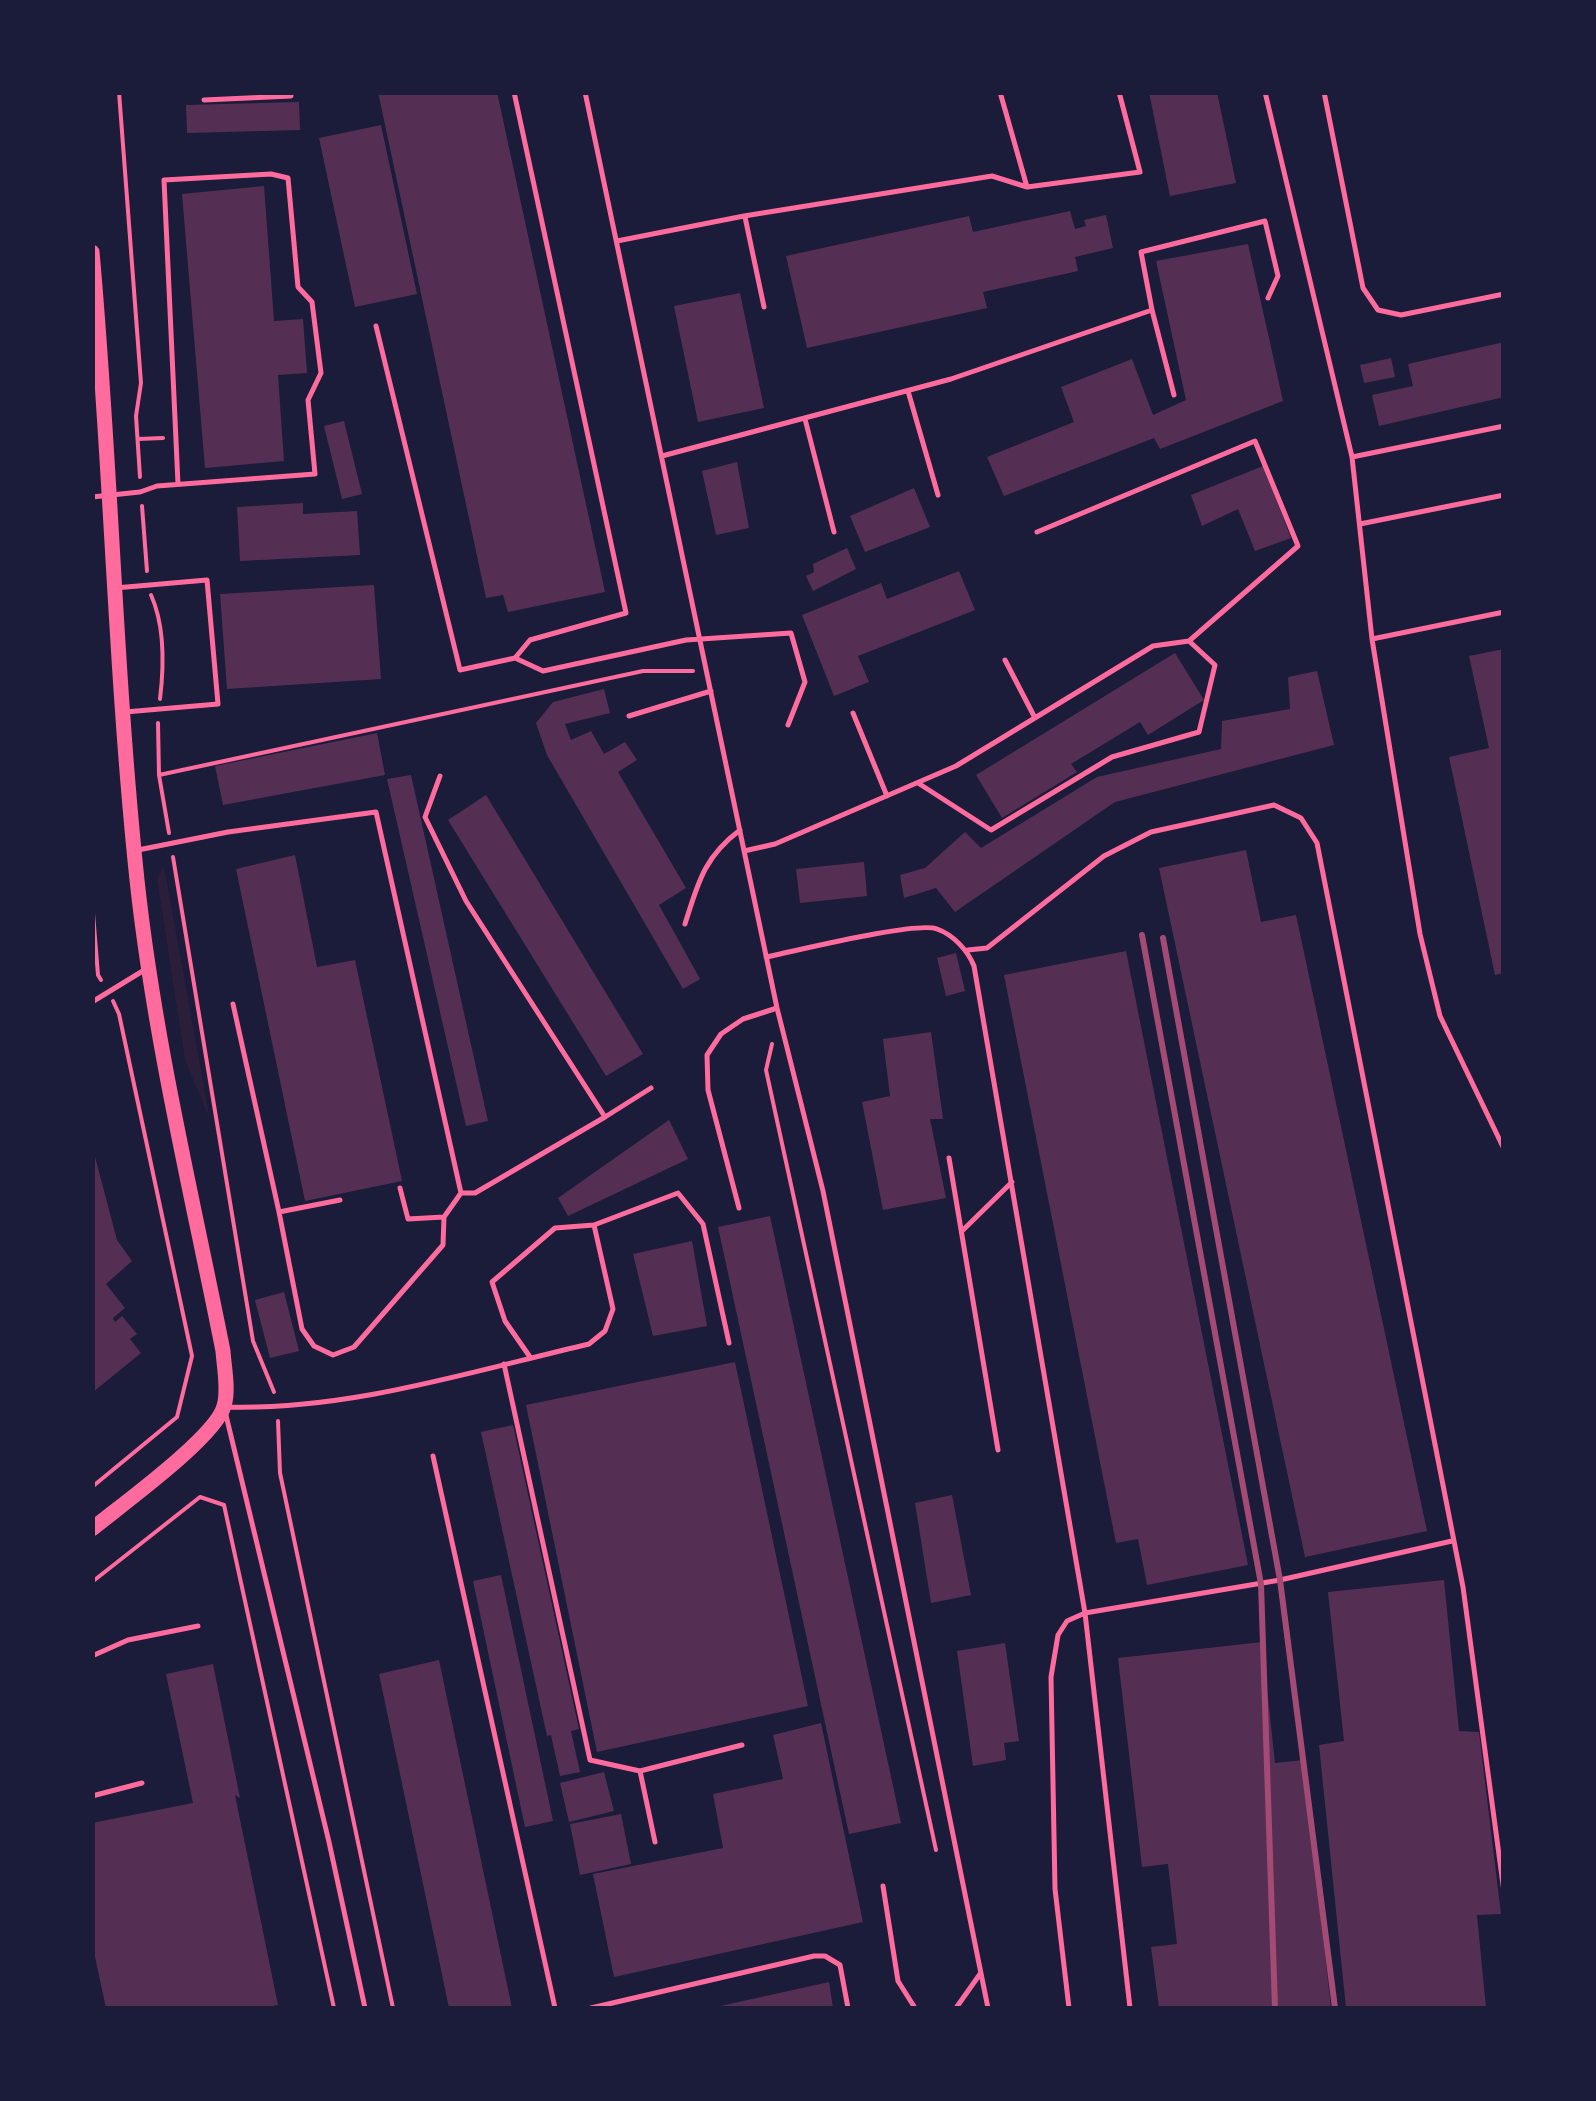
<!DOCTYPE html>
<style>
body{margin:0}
#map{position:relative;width:1596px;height:2101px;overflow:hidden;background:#1b1b3a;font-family:"PT Sans Narrow",sans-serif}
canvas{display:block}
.frame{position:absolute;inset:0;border:95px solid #1b1b3a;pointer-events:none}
</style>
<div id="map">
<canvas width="1596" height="2101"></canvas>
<div class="frame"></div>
</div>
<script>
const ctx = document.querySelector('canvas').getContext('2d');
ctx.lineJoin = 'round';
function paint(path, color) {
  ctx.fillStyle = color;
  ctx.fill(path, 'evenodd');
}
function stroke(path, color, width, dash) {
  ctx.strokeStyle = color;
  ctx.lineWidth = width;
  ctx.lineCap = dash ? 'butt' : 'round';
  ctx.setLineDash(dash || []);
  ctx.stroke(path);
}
paint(new Path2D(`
 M164,866L210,1120L185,1060L157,878Z`), '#2a1e3b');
paint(new Path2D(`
 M378,92H497L605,592L508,612L503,595L486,598Z
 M1149,92H1217L1236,183L1170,196Z
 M299,102L300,130L187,133L186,105Z
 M381,125L417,294L355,307L319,138Z
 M264,186L274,321L303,319L307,373L278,375L284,461L205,468L182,194Z
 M1070,211L1075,229L1086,226L1084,220L1106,215L1113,248L1075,257L1078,271L983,292L987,308L807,348L786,256L969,216L973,232Z
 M1248,244L1283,401L1160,449L1154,438L1004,496L987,457L1074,422L1061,387L1132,359L1153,415L1186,400L1156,261Z
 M740,293L764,408L698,422L674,306Z
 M1504,342V397L1379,426L1372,395L1413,386L1408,364Z
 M1391,358L1395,377L1364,383L1360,365Z
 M344,421L362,494L342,499L324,426Z
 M737,462L749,528L716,535L702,471Z
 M1263,466L1291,538L1255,551L1238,509L1202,526L1191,495Z
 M914,488L930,527L865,552L850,516Z
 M303,503V514L357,511L360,555L240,561L237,507Z
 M847,548L856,569L813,591L806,576L814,572L813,564Z
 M959,571L975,610L858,656L869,682L834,696L802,615L881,583L887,599Z
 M374,585L381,679L227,689L220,594Z
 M1504,649V973L1495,975L1449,757L1489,748L1469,656Z
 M1175,653L1204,700L1148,735L1140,722L1071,764L1077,772L1002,818L976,775Z
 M1317,671L1334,745L1115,802L955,912L936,888L904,898L900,875L925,868L965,832L981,848L1097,777L1221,749L1222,721L1290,709L1288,677Z
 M604,689L610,713L565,724L571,740L591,731L604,754L625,742L637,760L618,772L686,888L659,905L700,979L683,989L547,755L536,723L553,702Z
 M377,733L385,775L223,805L215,766Z
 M411,775L488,1121L466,1126L387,779Z
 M486,795L643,1054L606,1076L448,820Z
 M1246,850L1261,922L1296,915L1427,1531L1305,1557L1159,868Z
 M295,855L317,967L355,960L402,1181L305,1201L236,869Z
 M864,862L867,896L800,903L796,869Z
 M1126,951L1248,1565L1147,1585L1138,1539L1116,1543L1004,975Z
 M956,953L965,991L946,996L937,958Z
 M931,1032L943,1119H930L946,1198L883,1210L862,1102L890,1096L883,1039Z
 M669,1120L688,1159L568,1216L558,1198Z
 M94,1153L117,1240L132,1261L106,1284L125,1308L113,1318L115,1322L122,1316L137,1334L130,1339L141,1353L92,1393Z
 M770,1216L901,1823L849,1834L718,1227Z
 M692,1241L707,1326L653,1336L633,1254Z
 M284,1292L299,1351L270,1358L255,1300Z
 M735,1362L808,1706L597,1752L526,1405Z
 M513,1425L579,1729L571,1731L580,1772L560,1776L551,1735L547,1736L481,1432Z
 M952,1495L971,1595L931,1603L915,1503Z
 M501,1575L553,1821L525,1827L473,1581Z
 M1444,1580L1459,1731L1479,1732L1501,1914L1477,1915L1486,2008H1346L1319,1745L1344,1741L1328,1592Z
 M1262,1642L1275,1763L1303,1760L1331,2008H1159L1151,1947L1177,1944L1168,1864L1142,1867L1118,1658Z
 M1005,1643L1019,1741L1004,1743L1006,1760L973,1766L957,1651Z
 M439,1660L512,2008H449L379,1674Z
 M213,1664L240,1798L235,1795L278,2005L262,2008H106L92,1943V1823L193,1803L166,1674Z
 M821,1723L863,1922L614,1977L593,1874L723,1848L713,1794L783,1779L773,1735Z
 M604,1772L614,1811L569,1822L560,1783Z
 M621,1814L631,1864L580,1875L570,1824Z
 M829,1982L833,2008H716V2007Z`), '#542f53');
stroke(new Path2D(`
 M119,92L141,383L136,416L140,477
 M138,439L163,438
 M142,506L147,571
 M151,595C165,626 164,666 160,699
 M158,723L159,775L169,833
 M159,775L643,671H693
 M173,857L253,1341L274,1392
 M92,901L98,975L101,980
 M772,1044L766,1070L936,1850
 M278,1421L280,1473L393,2008
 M92,1487L177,1417L192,1356L119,1014L113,1001
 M92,1582L200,1497L224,1505L334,2008`), '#ff6b9d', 4);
stroke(new Path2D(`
 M585,92L777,1008L823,1191L988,2008
 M1000,92L1027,187
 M1265,92L1352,457L1372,639L1420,934L1440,1016L1504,1149
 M1324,92L1363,288L1378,310L1401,315L1504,294
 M204,100L291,96V92
 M745,217L764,307
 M617,241L744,216L992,176L1027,187L1140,172L1119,92
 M1152,310L1174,395
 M376,326L460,670L515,658L530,640L626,613L514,92
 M908,391L938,495
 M805,419L834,532
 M662,456L951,379L1152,310L1141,252L1265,221L1278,276L1268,298
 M1352,457L1504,426
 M92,497L140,492L157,486L315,474L308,400L321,373L312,302L298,287L288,178L271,174L164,180L178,484
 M1360,524L1504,495
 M1037,532L1255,441L1298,546L1189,641
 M115,588L207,580L218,704L125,712
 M1372,639L1504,612
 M515,658L543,671L686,640L791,633L805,682L788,725
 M1005,660L1035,718
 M853,713L887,796
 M629,716L711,691
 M138,850L228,832L376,812L461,1193H475L605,1117L466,901L425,817L440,776
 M744,851L775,844L956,766L1153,646L1189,641L1215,665L1199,732L1112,757L991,830L918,783
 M685,924C698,883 704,857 740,830
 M968,950L987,948L1104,856L1151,832L1274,805L1301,818L1317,843L1463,1587L1504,1892
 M766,957C796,951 916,921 937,929C954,935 968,951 974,966L1085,1613L1130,2008
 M92,1002L146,969
 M233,1004L279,1212L340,1200
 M605,1117L651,1088
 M949,1158L998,1450
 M400,1188L408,1219L444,1217L461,1193
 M739,1208L708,1090L707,1055L721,1034L743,1019L777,1008
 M279,1212L302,1329L314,1346L333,1355L354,1347L443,1245L444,1217
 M962,1231L1012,1182
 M530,1357L505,1321L492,1282L555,1228L594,1225
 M504,1364L590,1760L640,1771L742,1745
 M433,1456L555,2008
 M92,1656L128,1640L198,1626
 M640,1771L655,1842
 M92,1796L142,1783
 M883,1886L898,1981L915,2008
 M365,2008L329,1842L224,1407C348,1411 469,1372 589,1344L605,1331L613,1309L594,1225L678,1193L703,1224L729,1343
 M591,2008L814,1956H825L840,1965L848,2008
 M956,2008L980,1974
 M1069,2008L1055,1889L1051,1677L1058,1635L1067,1621L1085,1613L1280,1580L1452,1541`), '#ff6b9d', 5);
stroke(new Path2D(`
 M92,252C111,461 115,672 137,880C154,1038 192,1195 223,1351C224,1367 229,1390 224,1406C216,1437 120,1506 92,1529`), '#ff6b9d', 15);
stroke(new Path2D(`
 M1142,935L1261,1584L1275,2008
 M1163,938L1280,1580L1335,2008`), '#a44b75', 6);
</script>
